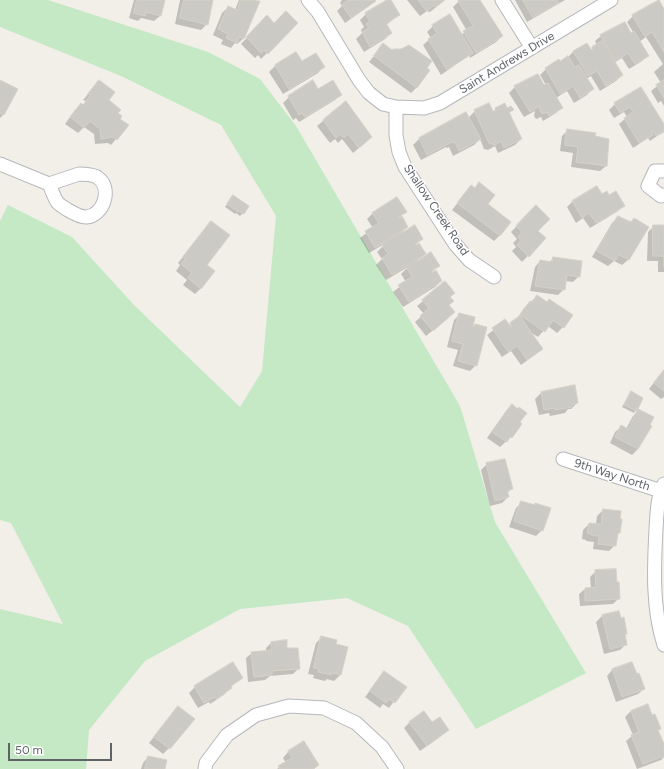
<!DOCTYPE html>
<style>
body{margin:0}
#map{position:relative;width:664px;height:769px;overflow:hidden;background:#f1efe8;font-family:Figtree,sans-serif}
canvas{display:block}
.scale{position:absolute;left:8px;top:743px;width:104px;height:18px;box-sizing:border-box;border:2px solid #5f6368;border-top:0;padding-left:5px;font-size:12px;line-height:14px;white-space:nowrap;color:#5f6368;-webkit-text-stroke:3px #fff;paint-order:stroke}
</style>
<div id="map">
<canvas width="664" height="769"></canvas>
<div class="scale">50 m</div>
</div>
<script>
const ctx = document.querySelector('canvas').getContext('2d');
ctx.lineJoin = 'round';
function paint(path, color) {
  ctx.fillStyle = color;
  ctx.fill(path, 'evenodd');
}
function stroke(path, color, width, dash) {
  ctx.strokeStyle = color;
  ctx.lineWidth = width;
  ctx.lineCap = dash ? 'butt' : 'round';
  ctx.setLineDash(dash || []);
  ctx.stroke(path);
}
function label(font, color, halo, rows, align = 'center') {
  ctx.font = font + ' Figtree,sans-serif';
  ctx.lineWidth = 3;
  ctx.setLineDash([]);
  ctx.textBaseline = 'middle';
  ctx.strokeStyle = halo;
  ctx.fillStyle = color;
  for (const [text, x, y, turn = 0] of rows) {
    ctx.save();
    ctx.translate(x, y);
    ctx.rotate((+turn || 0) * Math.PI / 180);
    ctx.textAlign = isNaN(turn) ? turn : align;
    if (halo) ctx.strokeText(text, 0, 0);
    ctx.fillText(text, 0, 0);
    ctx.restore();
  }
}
paint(new Path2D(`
 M0,0H48L208,52L260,79L296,126L460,406L495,522L586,673L476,729L408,626L347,598L240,609L145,661L89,730L86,769H0V609L63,624L11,523L0,520V221L8,205L72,237L134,305L240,407L262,371L276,216L221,125L121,76L0,27Z`), '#c5e8c5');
paint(new Path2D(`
 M134,0H164L160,16L154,21L141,18L138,21L129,18Z
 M180,0H212L207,24L201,30L175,24Z
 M239,0H255L259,2L243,39L237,44L235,43L231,48L221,44L223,40L213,35L222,13L228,7L235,10Z
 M342,0H374V1L369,6L345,23L337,11L342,6L340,3Z
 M390,0L399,15L386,25L391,33L385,39L364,52L356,39L362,33L361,30L364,27L360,20L366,14Z
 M407,0H445L430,12L427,11L420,16Z
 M460,0H478L502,36L496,42L470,58L469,55L441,75L423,45L431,38L427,32L433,26L461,35L467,31L453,7Z
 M515,0H565L527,22Z
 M664,11V106L661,101L658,103L651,91L661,83L654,72L663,64L646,37L639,42L647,56L642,61L629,69L622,58L614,63L622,75L616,81L600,91L591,76L586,79L592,89L587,95L574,103L567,91L556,98L561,108L556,113L543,121L541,117L536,119L534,116L535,111L524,117L509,93L515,87L544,86L546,85L540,75L546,69L568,57L573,52L586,44L590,50L597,45L595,41L601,36L631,34L633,32L627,22L633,16Z
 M267,17L274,24L297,23L261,59L258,55L255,58L241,44Z
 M383,45L417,87L411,93L369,62Z
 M296,53L301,63L323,67L318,73L283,94L269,72L275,66Z
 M0,81L4,114L0,118Z
 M99,81L107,100L117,114L119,119L116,139L111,145L108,143L95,144L94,134L84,127L78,133L65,124L75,110L82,106L86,101L83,100Z
 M312,82L318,90L340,95L335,100L299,122L296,118L293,120L283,103L289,97Z
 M641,88L664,126V131L650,141L648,138L633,148L619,124L627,117L624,112L614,118L609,110L615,104Z
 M346,102L365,143L353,153L342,139L338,143L335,139L330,143L317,126Z
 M505,104L507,109L512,110L509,114L521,139L515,145L498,153L495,146L488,150L484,149L480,139L474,145L453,156L449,147L447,148L446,147L421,160L413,145L419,139L466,113L468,118L475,111L492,112Z
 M568,130L606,166L600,171L571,167L573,153L560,151L562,136Z
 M479,184L500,235L494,241L452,210L471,186L474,188Z
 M596,187L601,195L609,196L623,205L618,211L590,228L583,218L576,223L567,207L572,202Z
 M231,199L243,213L240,216L236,213L235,214L225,207Z
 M536,207L537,231L545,238L522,262L512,251L516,247L513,243L517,239L511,232Z
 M405,212L397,220L407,227L399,235L422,238L414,246L425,254L417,261L439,265L430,274L441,281L435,287L403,307L393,292L406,282L401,274L408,267L386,280L376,265L382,259L377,252L386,243L369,253L360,238L373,228L367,219L373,213Z
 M618,217L630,223L647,227L628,260L622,265L614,261L608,266L592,257L612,223Z
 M211,222L205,265L201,288L195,294L183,285L187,280L176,271L180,265L178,263Z
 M654,226H664V272H658V261H647L648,232Z
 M553,258L579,276L573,282L565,281L564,289L558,295L530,291L535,267L540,261L550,262Z
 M537,296L563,327L557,333L548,326L538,337L530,332L542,349L536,354L521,365L511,351L502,357L487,335L505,321L509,326L516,320L524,308Z
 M449,297L448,318L426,336L415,322L424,314L417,306L423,301Z
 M460,314L471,329L476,325V365L470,371L453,366L458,350L447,347L454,320Z
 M664,370V397L661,399L649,389Z
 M541,393L577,403L571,409H568L565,413L550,416L549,413L539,415L535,399Z
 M631,393L642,398L634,413L622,407Z
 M512,405L519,422L511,437L500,447L487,438L506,411Z
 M639,410L638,449L632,455L610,443L615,432L621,427L626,429L633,416Z
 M487,464L512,488L507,493L508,497L502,503L490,506L481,470Z
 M522,502L534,506L536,504L542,530L536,536L509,527L516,508Z
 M603,510L621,520L619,533L616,536L615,545L609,551L593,549L594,542L586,541V540L582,539L583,530L589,524H596L597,516Z
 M596,571L616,583L619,598L613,604L580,606L579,594L585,589L591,588L590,577Z
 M602,616L626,633L624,636L626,644L620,650L604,654L596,622Z
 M322,637L335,645L346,648L340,675L334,681L327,679L325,681L313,678L314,675L308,674L316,643Z
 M272,642L286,649L299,668L293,674L270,676L265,680L248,682L246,658L252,653L266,651V648Z
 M233,663L242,678L230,687L225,694L210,704L209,702L198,708L189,693L195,687Z
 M631,663L644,689L638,694L616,702L607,676L612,670Z
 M384,672L405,687L389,708L383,704L380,708L365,697Z
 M647,705L664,747V757L661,760L637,769L626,741L633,735L625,717L631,711Z
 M173,713L169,748L163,754L149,743Z
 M410,722L442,735L420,751L404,728Z
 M304,743L318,765L314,769H277L286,763L283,758L288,752Z
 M148,757L164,769H141L143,763Z`), '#0003');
const building = new Path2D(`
 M137,0H165L161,16L146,12L145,16L134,13Z
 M184,0H213L208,25L180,18Z
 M241,0L260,1L244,39L239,37L237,43L226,38L228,34L218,29L228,6L237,10Z
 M348,0H375L376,1L351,18L342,5Z
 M387,0H391L400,15L386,23L392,33L370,47L362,32L369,28L366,24L370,22L365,13Z
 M418,0H445L437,6H433L427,11Z
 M458,0H480L503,36L476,53L463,31L473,26Z
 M523,0H557L559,3L533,17Z
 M659,0L664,9V52L652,32L645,37L632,15Z
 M286,11L298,23L268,54L264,50L261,53L246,37L267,15L274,23Z
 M450,14L473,53L447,70L428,39L437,33L432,25Z
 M625,22L631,33L634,31L649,56L635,64L628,53L616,61L600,35Z
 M602,41L623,75L606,86L597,71L588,76L573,51L587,43L592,51L593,50L592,47Z
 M383,43L392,50L393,49H401L409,45L432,61L427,68L430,70L417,88L374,56Z
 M296,52L302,61L316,53L325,67L289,89L275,65Z
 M568,56L575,67L579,65L594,89L580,98L573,86L560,94L545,68L559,59L560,61Z
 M538,74L544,85L548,83L563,108L549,116L547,112L542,114L540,110V106L530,112L514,86Z
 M0,80L18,89L4,115L0,113Z
 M99,80L115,92L109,100L121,110L118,113L122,116L120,119L129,125L117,140L114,137L101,139L100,129L90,121L84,128L70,117L81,103L83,105L91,95L88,94Z
 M313,80L318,89L333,80L342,95L305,117L302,113L299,115L288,96Z
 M664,80V98L656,85Z
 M641,87L664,124V132L656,136L652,130L651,131L653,135L639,143L624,118L633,112L630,107L620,113L614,103Z
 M346,101L372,137L359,148L348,134L344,138L341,134L336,138L323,120Z
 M489,103L494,113L496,111L495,108L505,103L507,108L511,106L514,110L509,112L522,139L504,148L501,141L495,145L489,143L474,110Z
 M466,112L481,139L459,151L455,142L453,143L452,142L427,155L419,138Z
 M567,129L596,133L595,136L609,139L607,166L576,162L578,147L565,145Z
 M479,182L495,195L488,204L511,222L500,236L457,203L471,185L475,188Z
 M597,186L602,194L607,191L609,195L616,191L625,206L596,223L589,213L582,218L572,201Z
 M233,195L249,206L244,214L239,211L238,212L227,204Z
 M397,197L407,212L398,217L399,218L402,216L408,227L375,248L365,231L379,223L372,213Z
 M536,205L550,219L538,231L546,238L529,257L517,245L521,240L518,237L522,232L516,226Z
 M618,216L631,222L634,218L649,227L629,260L619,255L615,261L597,251Z
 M211,221L230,235L207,265L215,271L201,289L188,278L192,273L181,264L185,259L183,257Z
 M415,225L423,239L415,244L416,245L419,243L426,254L392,275L382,258L388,254L382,245Z
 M653,225H664V267V256H653Z
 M431,252L440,266L431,271L432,273L436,270L442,281L409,302L398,285L412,277L407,268Z
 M553,257L582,261L580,277L567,275L565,290L535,286L540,260L552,262Z
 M445,281L455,293L450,297L454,301L449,305L455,312L433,331L420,316L429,308L422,300Z
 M537,295L547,302L549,299L573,315L564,328L553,320L545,332L520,315L530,301L532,302Z
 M459,313L475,317L473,326L474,327L475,324L487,327L477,366L458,361L463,344L452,341Z
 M520,316L543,349L527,360L517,346L508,352L492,328L505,319L511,327L512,326L510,323Z
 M664,370V391L654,383Z
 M575,385L578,403L571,405L572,407L555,410V408L544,410L541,392Z
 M631,391L643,398L637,411L624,405Z
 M512,404L518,409L519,407L527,413L520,422L522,424L512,438L510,437L507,442L492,432Z
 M638,409L654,417L650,425L652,426L638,449L615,437L621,425L628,429Z
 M505,459L513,489L507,490L509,497L495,501L486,463Z
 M521,501L535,505V503L551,508L543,531L514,521Z
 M603,509L621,511L620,519H622L620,533H618L616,546L598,544L599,536L591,535L592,534L587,533L589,523L601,524Z
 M616,569L617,582H619L620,599L585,601V588L596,587L595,570Z
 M619,611L621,618L624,617L627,634H625L627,645L610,649L602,615Z
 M321,636L337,640L336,644L348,647L341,675L332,673L331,675L318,672L319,669L314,668Z
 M287,640V648H298L300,669L272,671V675L254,677L251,652L272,650L271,642Z
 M233,662L243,678L231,686L232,688L216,699L215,697L204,703L194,686Z
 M632,662L637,674L639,673L645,689L622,697L612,669Z
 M384,671L407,687L395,703L389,699L386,703L370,691Z
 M648,704L652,715L655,714L661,729L658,730L664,744V756L643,764L631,735L639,732L631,711Z
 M178,706L195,719L170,749L154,737Z
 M424,711L432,722L440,717L449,730L427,746L409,722Z
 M304,741L319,765L313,769H280L278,766L292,758L288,751Z
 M148,756L167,760L165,769H145Z`);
paint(building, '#cccac5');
stroke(building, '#d6d1c6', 1);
const street = new Path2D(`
 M308,0L318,12L359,80L369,93L383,104L396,107V135L399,152L405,167L455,244L469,260L494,277
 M502,0L532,48
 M396,107L424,108L440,103L611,0
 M0,164L49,184
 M664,171H655L648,186L661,196L664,195
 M79,174C85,174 91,174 97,177C113,187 104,216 86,217C80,217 73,213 68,210C65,208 61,206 58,203C54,198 52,190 49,184Z
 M563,459L661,491
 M664,484C657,498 657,514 656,529C654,567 652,608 664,645
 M205,769L206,763L227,735L256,715L289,706L324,708L356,723L382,747L397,769`);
stroke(street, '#b5b8bc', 15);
stroke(street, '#fff', 13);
label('12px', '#5f6368', '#fff', [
 ["Saint Andrews Drive",507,63,-31],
 ["Shallow Creek Road",436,210,56],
 ["9th Way North",612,475,18]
]);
</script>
